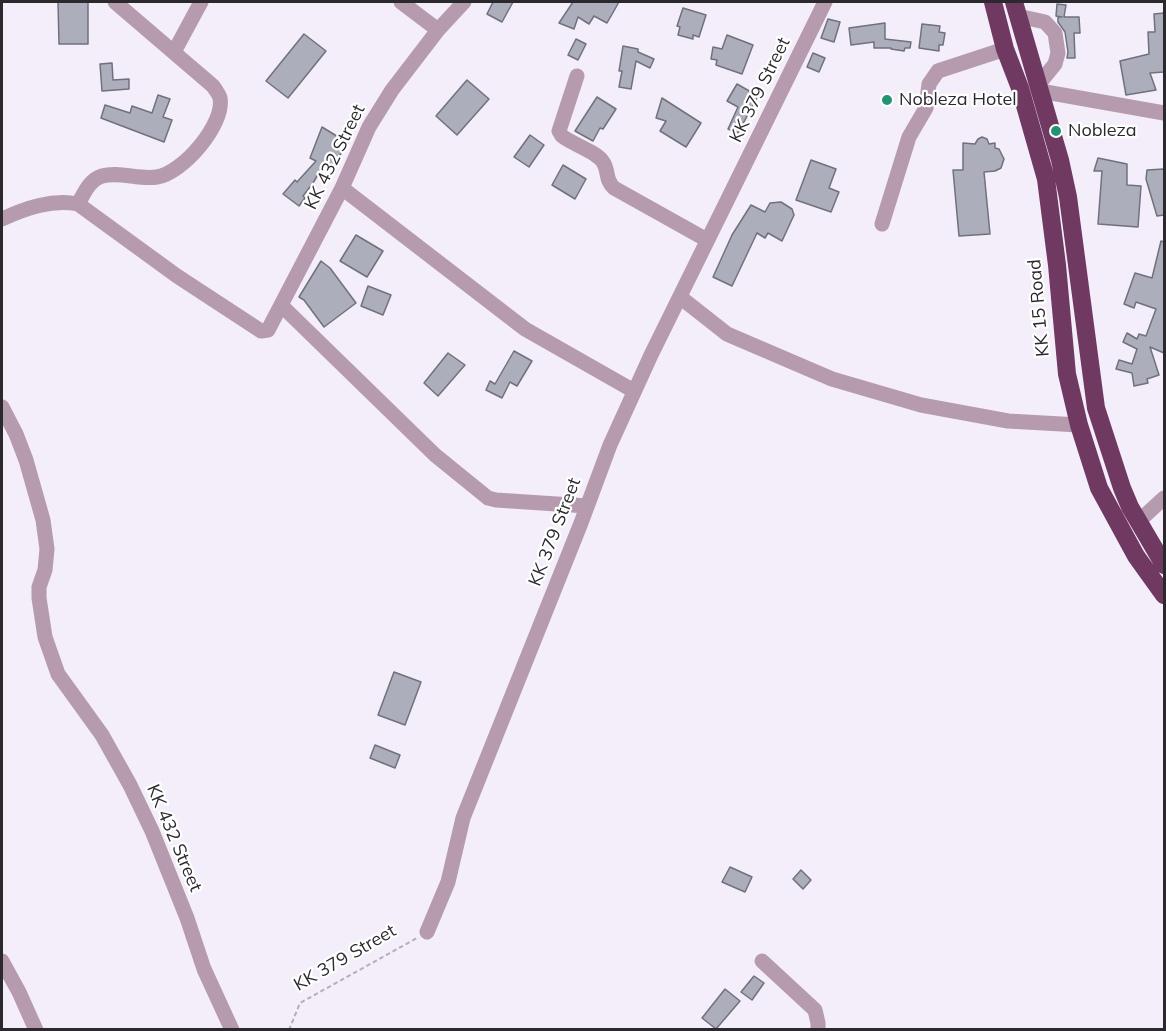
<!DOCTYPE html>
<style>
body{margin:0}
#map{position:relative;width:1166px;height:1031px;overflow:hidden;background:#f4edfa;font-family:Mulish,sans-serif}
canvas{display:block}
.frame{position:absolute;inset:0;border:3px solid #2c292e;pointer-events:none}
</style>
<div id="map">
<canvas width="1166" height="1031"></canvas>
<div class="frame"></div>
</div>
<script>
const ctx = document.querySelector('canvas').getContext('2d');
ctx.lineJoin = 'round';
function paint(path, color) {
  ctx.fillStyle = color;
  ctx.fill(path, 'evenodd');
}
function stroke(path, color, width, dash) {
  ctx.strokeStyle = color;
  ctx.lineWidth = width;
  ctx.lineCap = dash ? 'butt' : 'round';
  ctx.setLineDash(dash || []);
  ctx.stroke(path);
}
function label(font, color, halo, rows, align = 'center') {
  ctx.font = font + ' Mulish,sans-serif';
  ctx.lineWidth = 4.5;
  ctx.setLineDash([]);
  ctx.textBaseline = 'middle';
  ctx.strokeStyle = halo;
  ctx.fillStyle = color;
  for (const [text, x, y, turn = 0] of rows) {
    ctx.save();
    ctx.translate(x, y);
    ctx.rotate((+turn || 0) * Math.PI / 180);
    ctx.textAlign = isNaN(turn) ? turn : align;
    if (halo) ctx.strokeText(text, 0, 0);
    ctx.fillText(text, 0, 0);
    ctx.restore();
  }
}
const building = new Path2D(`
 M58,2H88V44H59Z
 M493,2H513L502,22L487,14Z
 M573,2H619L607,23L594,16L589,24L578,17L574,29L559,23Z
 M1057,4L1066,5L1064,17H1079L1080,33H1074L1075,58H1067L1068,52L1065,32L1058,22V17H1062L1056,16Z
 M683,8L706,15L699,37L693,35V39L678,35L680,27L677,26Z
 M1164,13V72L1150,73L1156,90L1126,95L1120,61L1149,54L1148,32H1155L1154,14Z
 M828,19L840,22L834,42L821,38Z
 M885,23V39L911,42L910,48H905L904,51L891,49V48H874V42L851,45L849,28Z
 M922,24L940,26L939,32L945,33L943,45H939V51L919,48Z
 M304,34L326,51L288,98L266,81Z
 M727,35L753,45L742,74L716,65L717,60L711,59L713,47L722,49Z
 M576,39L586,44L578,60L568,55Z
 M623,46L638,49V52L654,59L650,68L636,61L631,89L619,87L622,71H619Z
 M813,53L825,58L819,72L807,67Z
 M112,63L113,80L129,79V89L102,91L100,64Z
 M467,80L489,99L457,135L436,116Z
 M737,84L758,96L738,133L728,129L738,107L727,101Z
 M158,95L170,99L163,117L172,120L164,142L101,118L105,105L130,113L132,106L152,113Z
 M597,97L616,109L603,129L600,128L593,141L575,131Z
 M662,98L701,123L686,147L660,131L666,121L656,118Z
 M322,127L348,143L330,170L323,166L313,183L303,196L305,198L299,206L283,194L295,180L297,182L316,161L310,158Z
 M530,135L544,145L529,167L514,157Z
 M982,137L987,139L989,144L995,143V148L999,149L1004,159L1001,168L995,171L984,172L990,234L959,236L953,170H963V143L975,144L978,139Z
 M1098,158L1127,164V185L1141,186L1138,227L1098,224L1102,171H1094Z
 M811,160L836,169L829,188L839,192L831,212L796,200Z
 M563,165L586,179L575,199L552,185Z
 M1164,169V215L1157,216L1146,179L1147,170Z
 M781,202L792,209L794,215L782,241L768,233L765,238L757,233L732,286L713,277L732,235L751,205L765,212L770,203Z
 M356,235L383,251L367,277L340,261Z
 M1161,241L1164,242V353L1150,347L1159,375L1147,379L1148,383L1134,386L1132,373L1116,369L1119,360L1132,364L1137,349L1123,342L1127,333L1137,339L1139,334L1146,336L1156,309L1136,302L1134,308L1124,304L1135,273L1152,278Z
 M321,261L330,268L356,303L324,327L304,300L299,297Z
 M368,286L391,295L383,315L361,306Z
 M514,351L532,361L517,386L510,382L502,398L486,390L490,381L495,384Z
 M448,353L465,365L438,396L424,383Z
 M394,672L421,682L405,725L378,715Z
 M375,745L400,755L395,768L370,758Z
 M730,867L752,877L745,892L722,882Z
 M801,870L811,880L803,889L793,879Z
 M754,976L764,983L752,1000L741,992Z
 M725,989L740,1001L716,1029L702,1018Z`);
paint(building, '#adaebc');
stroke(building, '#70717d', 1.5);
stroke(new Path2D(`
 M289,1030L300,1003L417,938`), '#b5afb9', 2, [4.5, 3]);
stroke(new Path2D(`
 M401,2L438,30
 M1018,16L1045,22L1055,33L1058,53L1055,64L1038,85
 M174,52L201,2
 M577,76L559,131L562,136C572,144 597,152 603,162C609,171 605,180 614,188L707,240
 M1040,91L1164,113
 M342,188L525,329L634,391
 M78,204L177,276L261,331L268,330L342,188L369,127L392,90L438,30L464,2
 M2,219C26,208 52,199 78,204C84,194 89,180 102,176C119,171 139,180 157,177C183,173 225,124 220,98C219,94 215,89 213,86L115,2
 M882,224L909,137L926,108L929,84L938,71L1005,49
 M680,297L727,334L832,379L921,405L1008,421L1079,425
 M282,306L435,455L488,498L496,500L587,506
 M2,407L16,434L26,460L43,520L47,549L45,570L39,587V598L45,637L58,674L102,735L130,785L152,831L187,918L204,969L232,1030
 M1139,521L1164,498
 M427,932L448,882L463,818L581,523L610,445L651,355L825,2
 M2,961L19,992L36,1030
 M762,961L815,1010L818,1023V1030`), '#b69aad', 15);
stroke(new Path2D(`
 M993,2L1005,49L1020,88L1046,179L1057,265L1067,374L1079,425L1099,488L1136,556L1164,595
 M1014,2L1060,160L1068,197L1096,408L1122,488L1130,507L1164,565`), '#6f3962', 18);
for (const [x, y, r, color] of [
 [887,100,6,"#229375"],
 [1056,131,6,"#229375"]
]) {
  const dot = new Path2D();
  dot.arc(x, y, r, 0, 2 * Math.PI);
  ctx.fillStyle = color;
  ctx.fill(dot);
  stroke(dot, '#fff', 2);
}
label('18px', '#2c292e', '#fff', [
 ["KK 379 Street",760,90,-64],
 ["KK 432 Street",335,157,-64],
 ["KK 15 Road",1039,308,-95],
 ["KK 379 Street",555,532,-69],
 ["KK 432 Street",174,838,67],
 ["KK 379 Street",345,958,-30]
]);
label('18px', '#2c292e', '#fff', [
 ["Nobleza Hotel",899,100],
 ["Nobleza",1068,131]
], 'left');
</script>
